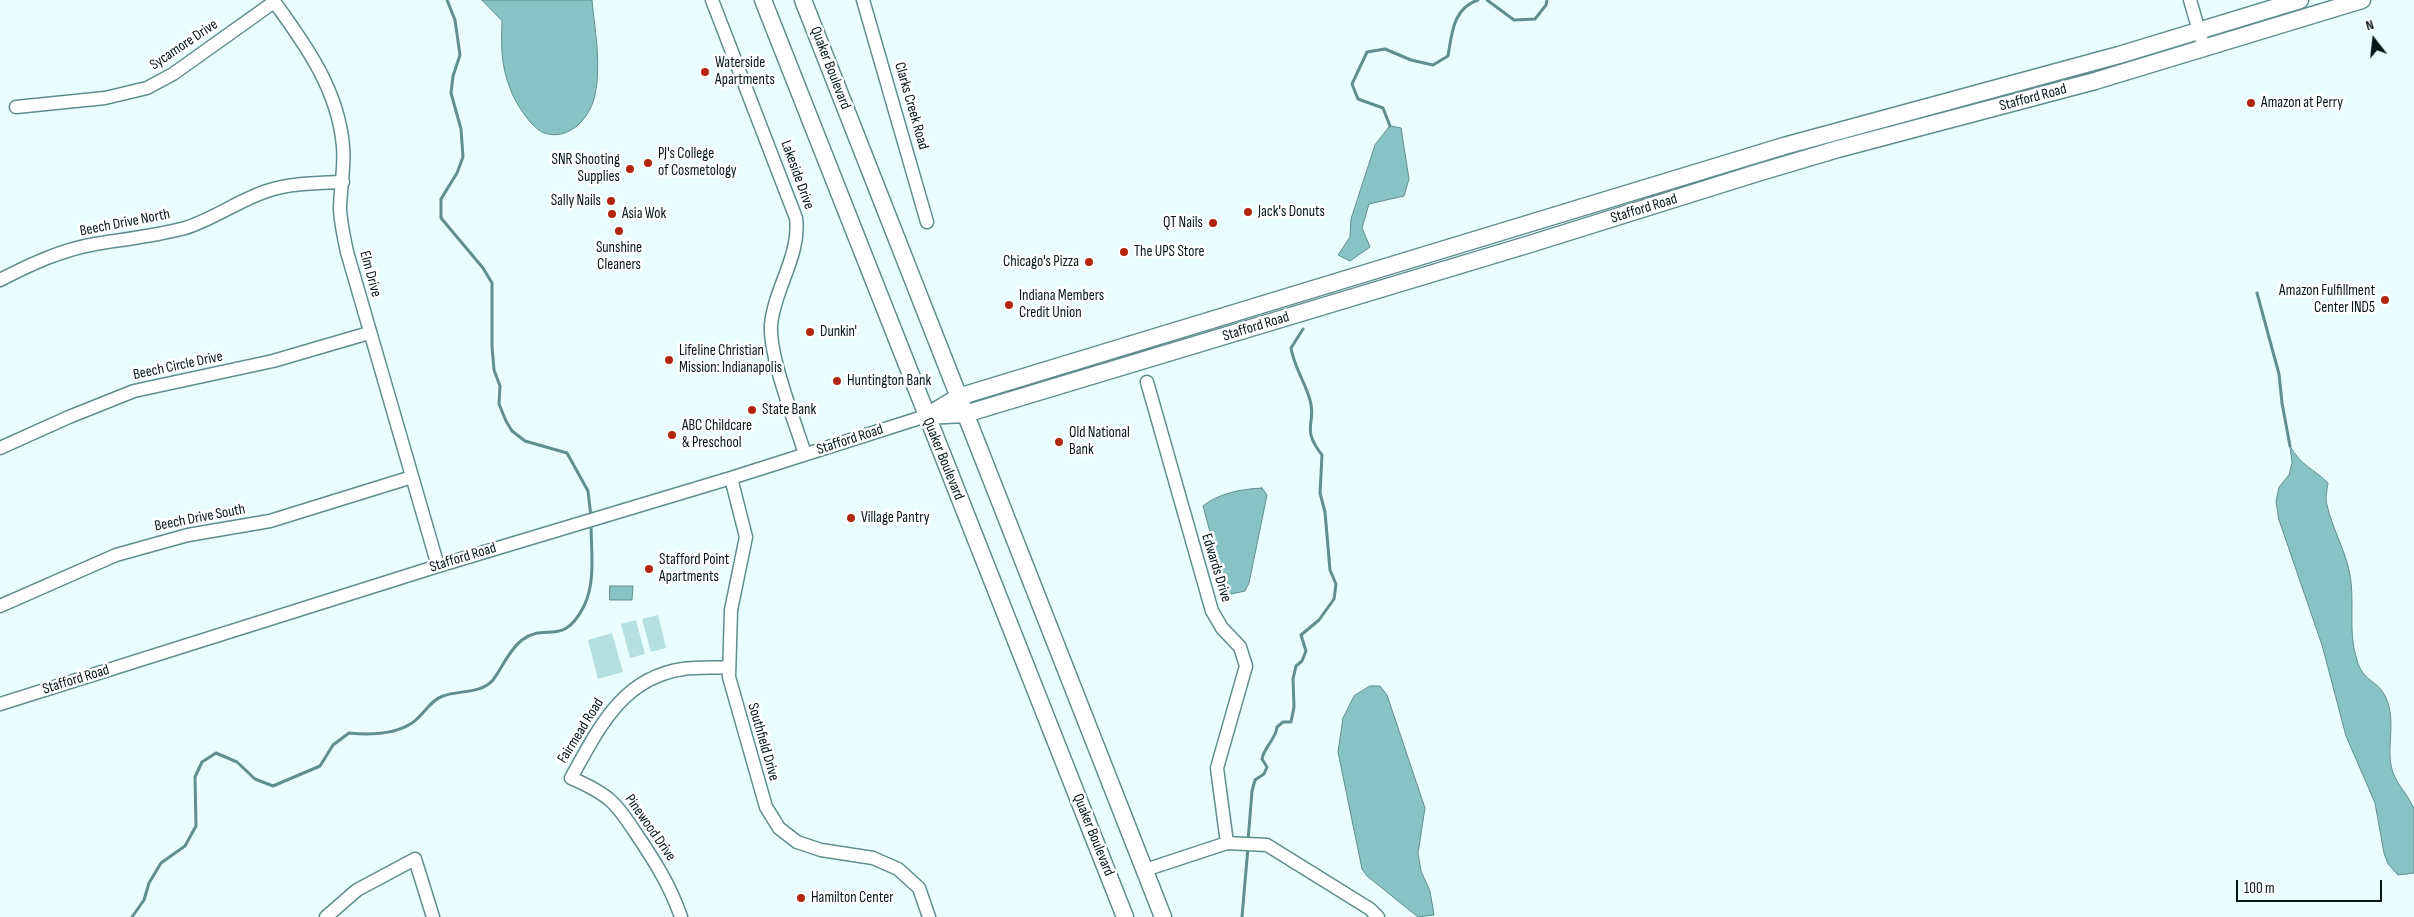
<!DOCTYPE html>
<style>
body{margin:0}
#map{position:relative;width:2414px;height:917px;overflow:hidden;background:#eafdfe;font-family:"Sofia Sans Condensed",sans-serif}
canvas{display:block}
.north{position:absolute;left:2349px;top:15px;width:50px;height:50px;-webkit-text-stroke:4px #fff;paint-order:stroke;rotate:344deg;font-size:14px;font-weight:700;line-height:20px;text-align:center;color:#041617}
.north::after{content:'';display:block;margin:auto;width:18px;height:22px;background:#041617;clip-path:polygon(50% 0,100% 100%,50% 72%,0 100%)}
.scale{position:absolute;left:2236px;top:880px;width:146px;height:22px;box-sizing:border-box;border:2px solid #041617;border-top:0;padding-left:6px;font-size:15px;line-height:18px;white-space:nowrap;color:#041617;-webkit-text-stroke:4px #fff;paint-order:stroke}
</style>
<div id="map">
<canvas width="2414" height="917"></canvas>
<div class="north">N</div>
<div class="scale">100 m</div>
</div>
<script>
const ctx = document.querySelector('canvas').getContext('2d');
ctx.lineJoin = 'round';
function paint(path, color) {
  ctx.fillStyle = color;
  ctx.fill(path, 'evenodd');
}
function stroke(path, color, width, dash) {
  ctx.strokeStyle = color;
  ctx.lineWidth = width;
  ctx.lineCap = dash ? 'butt' : 'round';
  ctx.setLineDash(dash || []);
  ctx.stroke(path);
}
function label(font, color, halo, rows, align = 'center') {
  ctx.font = font + ' "Sofia Sans Condensed",sans-serif';
  ctx.lineWidth = 5;
  ctx.setLineDash([]);
  ctx.textBaseline = 'middle';
  ctx.strokeStyle = halo;
  ctx.fillStyle = color;
  for (const [text, x, y, turn = 0] of rows) {
    ctx.save();
    ctx.translate(x, y);
    ctx.rotate((+turn || 0) * Math.PI / 180);
    ctx.textAlign = isNaN(turn) ? turn : align;
    if (halo) ctx.strokeText(text, 0, 0);
    ctx.fillText(text, 0, 0);
    ctx.restore();
  }
}
paint(new Path2D(`
 M658,615L666,648L651,652L642,619Z
 M636,620L645,654L630,658L621,624Z
 M612,633L623,672L598,679L588,640Z`), '#b5dfe1');
const water = new Path2D(`
 M482,0H592C595,31 602,68 594,99C588,120 568,141 544,133C531,128 514,101 510,88C501,66 501,45 502,21Z
 M1390,126L1401,128L1409,179L1404,196L1369,204L1362,228L1370,247L1350,261L1338,255L1350,237L1351,219L1375,145Z
 M2290,446C2301,466 2313,468 2328,483C2327,490 2325,499 2327,505C2332,527 2344,548 2349,570C2356,600 2347,631 2357,660C2363,681 2375,679 2384,694C2397,717 2387,742 2391,765C2394,783 2408,793 2414,809C2414,820 2414,859 2414,873L2398,875L2388,864L2384,853L2375,803L2346,736L2322,645L2279,520L2276,502L2279,487L2289,475L2292,463Z
 M1262,488L1267,495L1249,583L1245,591L1231,594L1226,591L1203,506C1219,493 1242,489 1262,488Z
 M610,586H633L632,600H610Z
 M1370,686H1380L1387,695L1425,808L1418,853L1421,871L1430,891L1434,915L1418,917L1367,876L1362,869L1338,752L1343,718L1354,696Z`);
paint(water, '#87c2c5');
stroke(water, '#608e91', 1);
stroke(new Path2D(`
 M447,0L455,20L460,55L453,76L451,93L461,129L463,157L457,173L441,199V218L483,268L492,283V346L494,370L500,386L499,404L506,421L512,431L525,441L567,453L588,491L591,517
 M1487,0L1514,20L1535,19L1546,5L1547,0
 M1390,126L1383,108L1358,99L1352,84L1367,52L1385,49L1411,60L1433,65L1448,56C1452,33 1453,8 1478,0
 M2257,293L2279,374L2282,403L2290,446
 M1248,841L1252,791L1255,780L1264,774L1267,767L1262,759C1264,747 1276,739 1277,727L1283,722H1291L1294,707L1293,679L1296,666L1302,661L1306,651L1301,635L1319,620L1334,599L1336,584L1330,570L1325,512L1320,493L1322,455C1300,427 1317,424 1310,400C1305,382 1294,367 1291,348L1303,329
 M132,917L144,900L149,883L161,863L185,846L196,826L195,777L202,762L216,753L237,762L255,779L273,786L320,766L333,745L349,733C369,735 394,735 412,723C423,716 430,700 443,696C459,690 481,694 493,680C503,667 508,651 522,640C545,622 563,648 584,606C596,582 591,550 591,523
 M1242,917L1248,847`), '#608e91', 3);
const minor = new Path2D(`
 M273,0C305,44 338,89 343,146C345,168 340,189 340,210C341,224 344,238 347,252L438,566
 M712,0L796,218C801,255 774,289 771,325C769,356 795,422 805,454
 M863,0L927,222
 M2190,0L2204,48
 M16,107L105,98L147,88L173,74L274,2
 M0,280C31,264 61,250 95,244C126,239 155,236 185,228C214,219 239,200 267,191C291,183 318,183 343,182
 M0,448L69,417L134,391L273,361L369,333
 M731,478L746,537L731,610L729,677L766,807L779,828L797,842L821,850L873,858L898,869L919,888L929,917
 M0,606L116,555L188,535L270,521L412,477
 M0,704L438,566L731,478L926,416
 M1227,843L1267,845L1370,909L1378,917
 M1145,870L1227,843L1217,768L1246,666L1240,647L1222,628L1212,611L1147,382
 M326,917L357,890L415,859L433,917
 M681,917C670,885 654,860 635,832C628,822 621,810 611,801C600,791 585,784 571,778C598,730 621,678 683,669C698,667 714,668 729,667`);
const major = new Path2D(`
 M763,0L1125,917
 M803,0L1163,917
 M930,414L958,397L1784,146L2119,55L2300,0
 M926,416L965,414L1530,244L1757,173L1838,149L2095,81L2362,0`);
stroke(minor, '#5f8d8f', 15);
stroke(major, '#5f8d8f', 19);
stroke(minor, '#fff', 12);
stroke(major, '#fff', 16);
for (const [x, y, r, color] of [
 [705,72,5,"#b3260d"],
 [2251,103,5,"#b3260d"],
 [648,163,5,"#b3260d"],
 [630,169,5,"#b3260d"],
 [611,201,5,"#b3260d"],
 [1248,212,5,"#b3260d"],
 [612,214,5,"#b3260d"],
 [1213,223,5,"#b3260d"],
 [619,231,5,"#b3260d"],
 [1124,252,5,"#b3260d"],
 [1089,262,5,"#b3260d"],
 [2385,300,5,"#b3260d"],
 [1009,305,5,"#b3260d"],
 [810,332,5,"#b3260d"],
 [669,360,5,"#b3260d"],
 [837,381,5,"#b3260d"],
 [752,410,5,"#b3260d"],
 [672,435,5,"#b3260d"],
 [1059,442,5,"#b3260d"],
 [851,518,5,"#b3260d"],
 [649,569,5,"#b3260d"],
 [801,898,5,"#b3260d"]
]) {
  const dot = new Path2D();
  dot.arc(x, y, r, 0, 2 * Math.PI);
  ctx.fillStyle = color;
  ctx.fill(dot);
  stroke(dot, '#fff', 2);
}
label('15px', '#041617', '#fff', [
 ["Sycamore Drive",184,45,-34],
 ["Quaker Boulevard",830,68,69],
 ["Stafford Road",2033,98,-15],
 ["Clarks Creek Road",911,106,74],
 ["Lakeside Drive",797,175,70],
 ["Stafford Road",1644,209,-17],
 ["Beech Drive North",125,223,-11],
 ["Elm Drive",370,274,75],
 ["Stafford Road",1256,327,-17],
 ["Beech Circle Drive",178,366,-12],
 ["Stafford Road",850,440,-18],
 ["Quaker Boulevard",943,459,68],
 ["Beech Drive South",200,518,-11],
 ["Stafford Road",463,558,-17],
 ["Edwards Drive",1216,568,73],
 ["Stafford Road",76,680,-17],
 ["Fairmead Road",581,731,-58],
 ["Southfield Drive",763,742,74],
 ["Pinewood Drive",650,828,55],
 ["Quaker Boulevard",1093,835,68]
]);
label('15px', '#041617', '#fff', [
 ["Waterside",715,63],
 ["Apartments",715,80],
 ["Amazon at Perry",2261,103],
 ["PJ's College",658,154],
 ["of Cosmetology",658,171],
 ["SNR Shooting",620,160,"right"],
 ["Supplies",620,177,"right"],
 ["Sally Nails",601,201,"right"],
 ["Jack's Donuts",1258,212],
 ["Asia Wok",622,214],
 ["QT Nails",1203,223,"right"],
 ["Sunshine",619,248,"center"],
 ["Cleaners",619,265,"center"],
 ["The UPS Store",1134,252],
 ["Chicago's Pizza",1079,262,"right"],
 ["Amazon Fulfillment",2375,291,"right"],
 ["Center IND5",2375,308,"right"],
 ["Indiana Members",1019,296],
 ["Credit Union",1019,313],
 ["Dunkin'",820,332],
 ["Lifeline Christian",679,351],
 ["Mission: Indianapolis",679,368],
 ["Huntington Bank",847,381],
 ["State Bank",762,410],
 ["ABC Childcare",682,426],
 ["& Preschool",682,443],
 ["Old National",1069,433],
 ["Bank",1069,450],
 ["Village Pantry",861,518],
 ["Stafford Point",659,560],
 ["Apartments",659,577],
 ["Hamilton Center",811,898]
], 'left');
</script>
